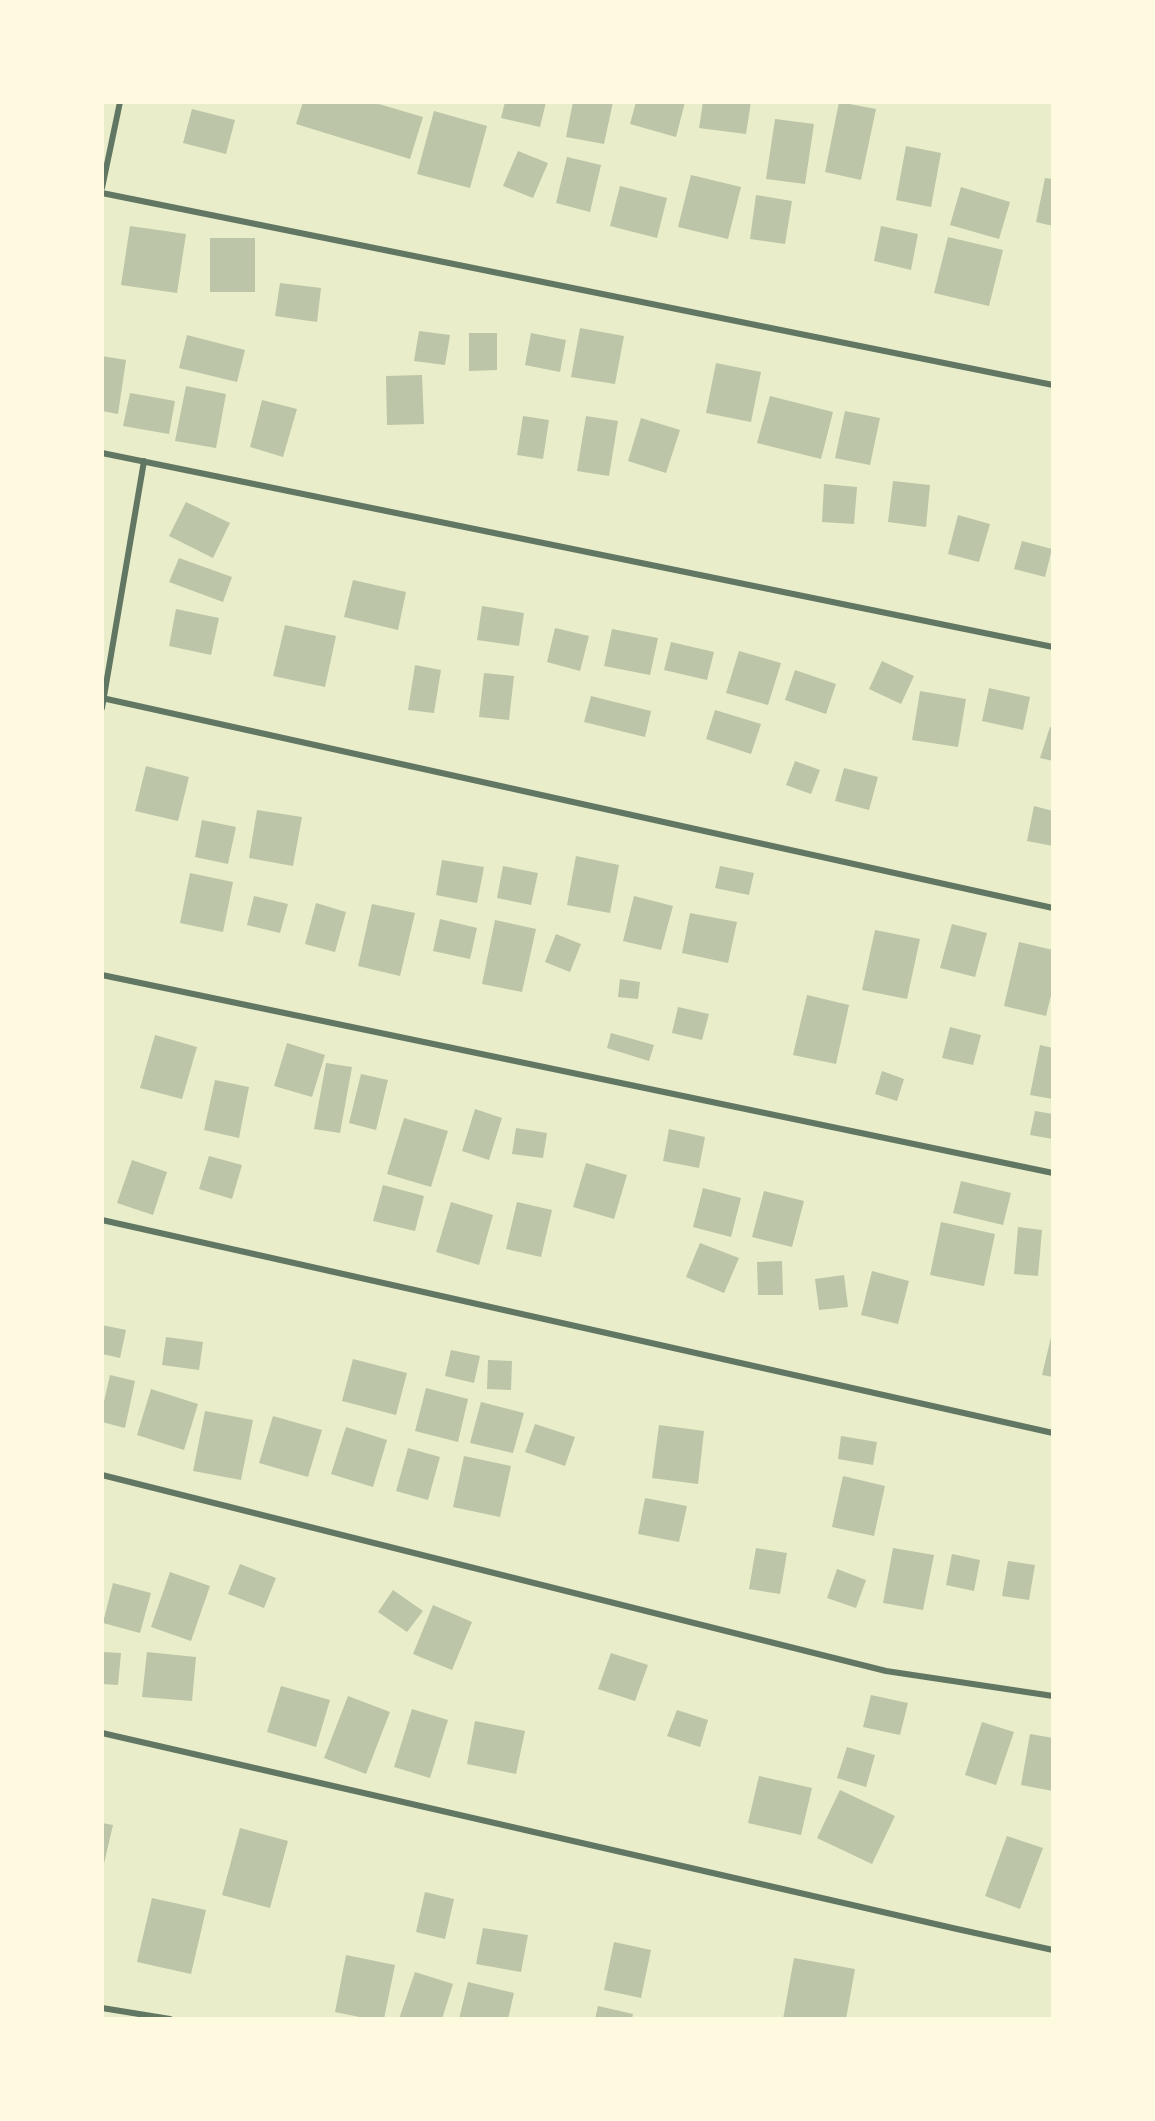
<!DOCTYPE html>
<style>
body{margin:0}
#map{position:relative;width:1155px;height:2121px;overflow:hidden;background:#e9edc9;font-family:Poppins,sans-serif}
canvas{display:block}
.frame{position:absolute;inset:0;border:104px solid #fefae0;pointer-events:none}
</style>
<div id="map">
<canvas width="1155" height="2121"></canvas>
<div class="frame"></div>
</div>
<script>
const ctx = document.querySelector('canvas').getContext('2d');
ctx.lineJoin = 'round';
function paint(path, color) {
  ctx.fillStyle = color;
  ctx.fill(path, 'evenodd');
}
function stroke(path, color, width, dash) {
  ctx.strokeStyle = color;
  ctx.lineWidth = width;
  ctx.lineCap = dash ? 'butt' : 'round';
  ctx.setLineDash(dash || []);
  ctx.stroke(path);
}
paint(new Path2D(`
 M303,102H372L423,117L410,159L296,124Z
 M505,102H546L540,127L501,118Z
 M573,102H613L604,144L566,137Z
 M636,102H685L676,137L630,124Z
 M703,102H751L746,134L699,128Z
 M839,102L876,109L861,180L825,172Z
 M192,109L235,120L226,154L183,143Z
 M434,111L487,126L470,188L417,174Z
 M775,119L814,124L805,184L766,179Z
 M906,146L941,153L931,207L896,200Z
 M518,151L548,163L533,198L503,186Z
 M567,157L601,165L590,212L556,203Z
 M691,175L741,187L728,239L678,227Z
 M1045,178L1053,179V226L1036,222Z
 M620,186L667,198L657,238L610,226Z
 M961,187L1010,202L999,239L950,225Z
 M756,195L792,201L785,244L750,239Z
 M130,226L186,234L177,293L121,285Z
 M881,226L918,234L911,270L874,261Z
 M948,237L1003,250L989,306L934,293Z
 M210,238H255V292H210Z
 M280,283L321,288L317,322L275,316Z
 M580,328L624,336L615,384L571,377Z
 M419,331L450,335L445,365L414,361Z
 M469,333H497V370L469,371Z
 M531,333L566,340L560,372L525,365Z
 M187,335L245,350L237,382L179,368Z
 M102,356L126,360L118,414L102,411Z
 M716,363L761,372L751,422L706,413Z
 M422,375L424,424L387,425L386,376Z
 M186,386L226,394L216,448L175,441Z
 M130,393L175,401L169,434L123,426Z
 M770,396L833,412L821,459L757,443Z
 M262,400L297,409L283,457L250,447Z
 M845,411L880,418L870,465L835,458Z
 M523,416L549,420L543,459L517,455Z
 M586,416L618,421L609,476L577,471Z
 M641,418L680,430L666,473L628,461Z
 M893,481L930,485L926,527L888,522Z
 M824,484L857,487L854,524L822,522Z
 M186,502L230,523L213,558L169,536Z
 M958,515L990,524L979,562L948,554Z
 M1022,541L1052,549L1045,577L1014,569Z
 M179,558L232,577L223,602L169,582Z
 M353,580L406,592L398,630L344,617Z
 M482,606L524,613L519,646L477,640Z
 M176,609L219,618L211,655L169,646Z
 M285,625L336,636L325,687L273,676Z
 M555,628L589,636L580,671L547,662Z
 M612,629L658,638L650,675L604,666Z
 M671,642L714,652L707,680L664,670Z
 M739,651L781,663L768,705L726,693Z
 M882,661L914,676L901,704L869,689Z
 M415,665L441,670L434,713L408,710Z
 M795,670L836,684L826,714L785,700Z
 M484,673L514,676L509,720L479,717Z
 M989,688L1030,697L1023,730L982,721Z
 M920,691L966,699L958,747L912,740Z
 M591,696L651,711L645,737L584,722Z
 M715,710L761,724L751,754L706,739Z
 M1050,727L1053,728V761L1040,758Z
 M795,761L820,770L811,794L786,785Z
 M146,766L189,777L178,821L135,811Z
 M844,768L878,777L869,810L835,801Z
 M1034,806L1053,811V846L1027,841Z
 M257,810L302,817L293,866L249,858Z
 M202,820L236,827L228,864L195,857Z
 M576,856L619,865L610,913L567,905Z
 M442,860L484,867L477,903L436,895Z
 M503,866L538,873L531,905L497,898Z
 M720,866L754,873L749,895L715,888Z
 M190,873L233,882L223,932L180,923Z
 M254,896L288,904L280,933L247,925Z
 M634,896L673,906L661,950L623,941Z
 M316,903L346,912L335,952L305,944Z
 M372,904L415,913L400,976L358,966Z
 M690,913L737,922L728,963L682,953Z
 M440,919L477,928L470,959L433,951Z
 M495,920L536,929L522,992L482,984Z
 M952,924L987,933L975,977L940,968Z
 M875,930L920,939L907,999L862,990Z
 M556,934L581,944L570,972L545,962Z
 M1019,942L1053,950V987L1046,1016L1004,1006Z
 M620,979L640,982L638,999L618,997Z
 M807,995L849,1005L836,1064L793,1055Z
 M678,1007L709,1014L702,1040L672,1033Z
 M950,1027L981,1035L973,1065L942,1058Z
 M611,1033L654,1045L649,1061L607,1048Z
 M155,1035L197,1047L182,1099L140,1088Z
 M287,1043L325,1055L312,1097L274,1086Z
 M1040,1045L1053,1048V1099L1030,1095Z
 M326,1063L352,1067L340,1133L314,1129Z
 M882,1071L904,1079L897,1101L875,1094Z
 M361,1074L388,1080L376,1130L349,1123Z
 M215,1080L249,1087L239,1138L204,1130Z
 M475,1109L502,1118L489,1160L462,1151Z
 M1035,1111L1053,1114V1139L1030,1135Z
 M404,1118L448,1131L431,1187L387,1174Z
 M516,1128L547,1133L543,1158L512,1154Z
 M669,1129L705,1137L699,1168L663,1161Z
 M209,1156L242,1165L232,1199L199,1189Z
 M132,1160L167,1172L153,1215L117,1203Z
 M586,1163L627,1175L614,1219L573,1207Z
 M961,1181L1011,1193L1003,1225L953,1213Z
 M383,1185L424,1196L415,1231L373,1221Z
 M703,1188L741,1198L731,1237L693,1227Z
 M764,1191L804,1201L792,1247L752,1237Z
 M451,1202L493,1215L479,1265L436,1252Z
 M517,1202L552,1210L541,1257L506,1249Z
 M941,1222L995,1234L984,1286L930,1275Z
 M1018,1227L1042,1230L1038,1276L1014,1274Z
 M700,1243L739,1258L724,1293L686,1277Z
 M782,1261L783,1295H758L757,1262Z
 M872,1271L909,1281L898,1324L861,1315Z
 M844,1275L848,1307L819,1310L815,1279Z
 M102,1325L126,1330L120,1358L102,1354Z
 M1052,1333H1053V1377L1042,1375Z
 M166,1337L203,1342L199,1370L162,1365Z
 M451,1350L480,1356L474,1383L445,1376Z
 M353,1359L407,1373L396,1415L342,1401Z
 M488,1360L512,1361L511,1390L487,1389Z
 M110,1375L135,1381L125,1428L102,1422V1410Z
 M426,1388L468,1399L458,1442L415,1431Z
 M151,1389L198,1404L184,1450L137,1435Z
 M481,1402L524,1413L513,1453L470,1443Z
 M205,1411L253,1420L241,1480L193,1471Z
 M273,1416L322,1430L308,1477L259,1463Z
 M535,1424L575,1437L565,1466L525,1452Z
 M659,1425L704,1431L698,1484L652,1478Z
 M346,1427L387,1440L373,1487L331,1474Z
 M841,1436L877,1442L873,1465L838,1459Z
 M408,1448L440,1457L428,1500L396,1491Z
 M464,1456L511,1466L500,1517L453,1507Z
 M843,1476L885,1486L874,1536L832,1527Z
 M645,1498L687,1506L679,1542L638,1534Z
 M756,1548L787,1553L780,1594L749,1589Z
 M893,1548L934,1555L923,1610L883,1603Z
 M952,1554L980,1560L974,1591L946,1585Z
 M1008,1561L1035,1565L1029,1600L1002,1596Z
 M240,1564L276,1578L264,1608L228,1594Z
 M837,1569L866,1580L856,1608L827,1598Z
 M170,1572L210,1586L191,1641L151,1627Z
 M113,1583L151,1593L140,1633L103,1623Z
 M393,1590L423,1611L407,1632L378,1612Z
 M433,1605L472,1622L452,1670L413,1654Z
 M102,1652L121,1653L118,1685L102,1684Z
 M147,1652L196,1657L192,1701L142,1697Z
 M611,1653L648,1665L635,1701L598,1689Z
 M281,1686L330,1700L316,1747L267,1732Z
 M871,1695L908,1703L900,1735L863,1727Z
 M348,1696L390,1712L366,1774L324,1758Z
 M412,1709L448,1720L430,1778L394,1767Z
 M677,1710L708,1720L700,1747L667,1736Z
 M475,1721L525,1731L516,1774L467,1764Z
 M982,1722L1014,1732L996,1785L965,1775Z
 M1030,1734L1053,1738V1791L1021,1785Z
 M847,1747L875,1755L866,1787L837,1778Z
 M759,1776L812,1788L801,1835L748,1823Z
 M840,1790L895,1816L872,1864L817,1838Z
 M102,1823L113,1825L103,1868H102Z
 M240,1828L288,1841L270,1908L222,1895Z
 M1007,1836L1043,1848L1020,1909L985,1896Z
 M425,1892L454,1899L445,1939L416,1932Z
 M152,1898L206,1910L191,1974L137,1962Z
 M483,1928L528,1935L521,1972L476,1964Z
 M614,1942L651,1950L641,1998L604,1990Z
 M346,1955L395,1965L384,2019H369L335,2012Z
 M794,1958L855,1969L846,2019H783Z
 M415,1972L453,1984L442,2019H399Z
 M468,1982L514,1993L508,2019H459Z
 M598,2006L633,2014L632,2019H595Z`), '#bcc5a7');
stroke(new Path2D(`
 M102,188L120,102
 M102,193L1053,385
 M102,453L1053,647
 M102,698L1053,908
 M102,708L144,461
 M102,975L1053,1173
 M102,1220L1053,1433
 M102,1475L886,1671L1053,1696
 M102,1733L957,1929L1053,1950
 M102,2008L170,2019`), '#617663', 6);
</script>
